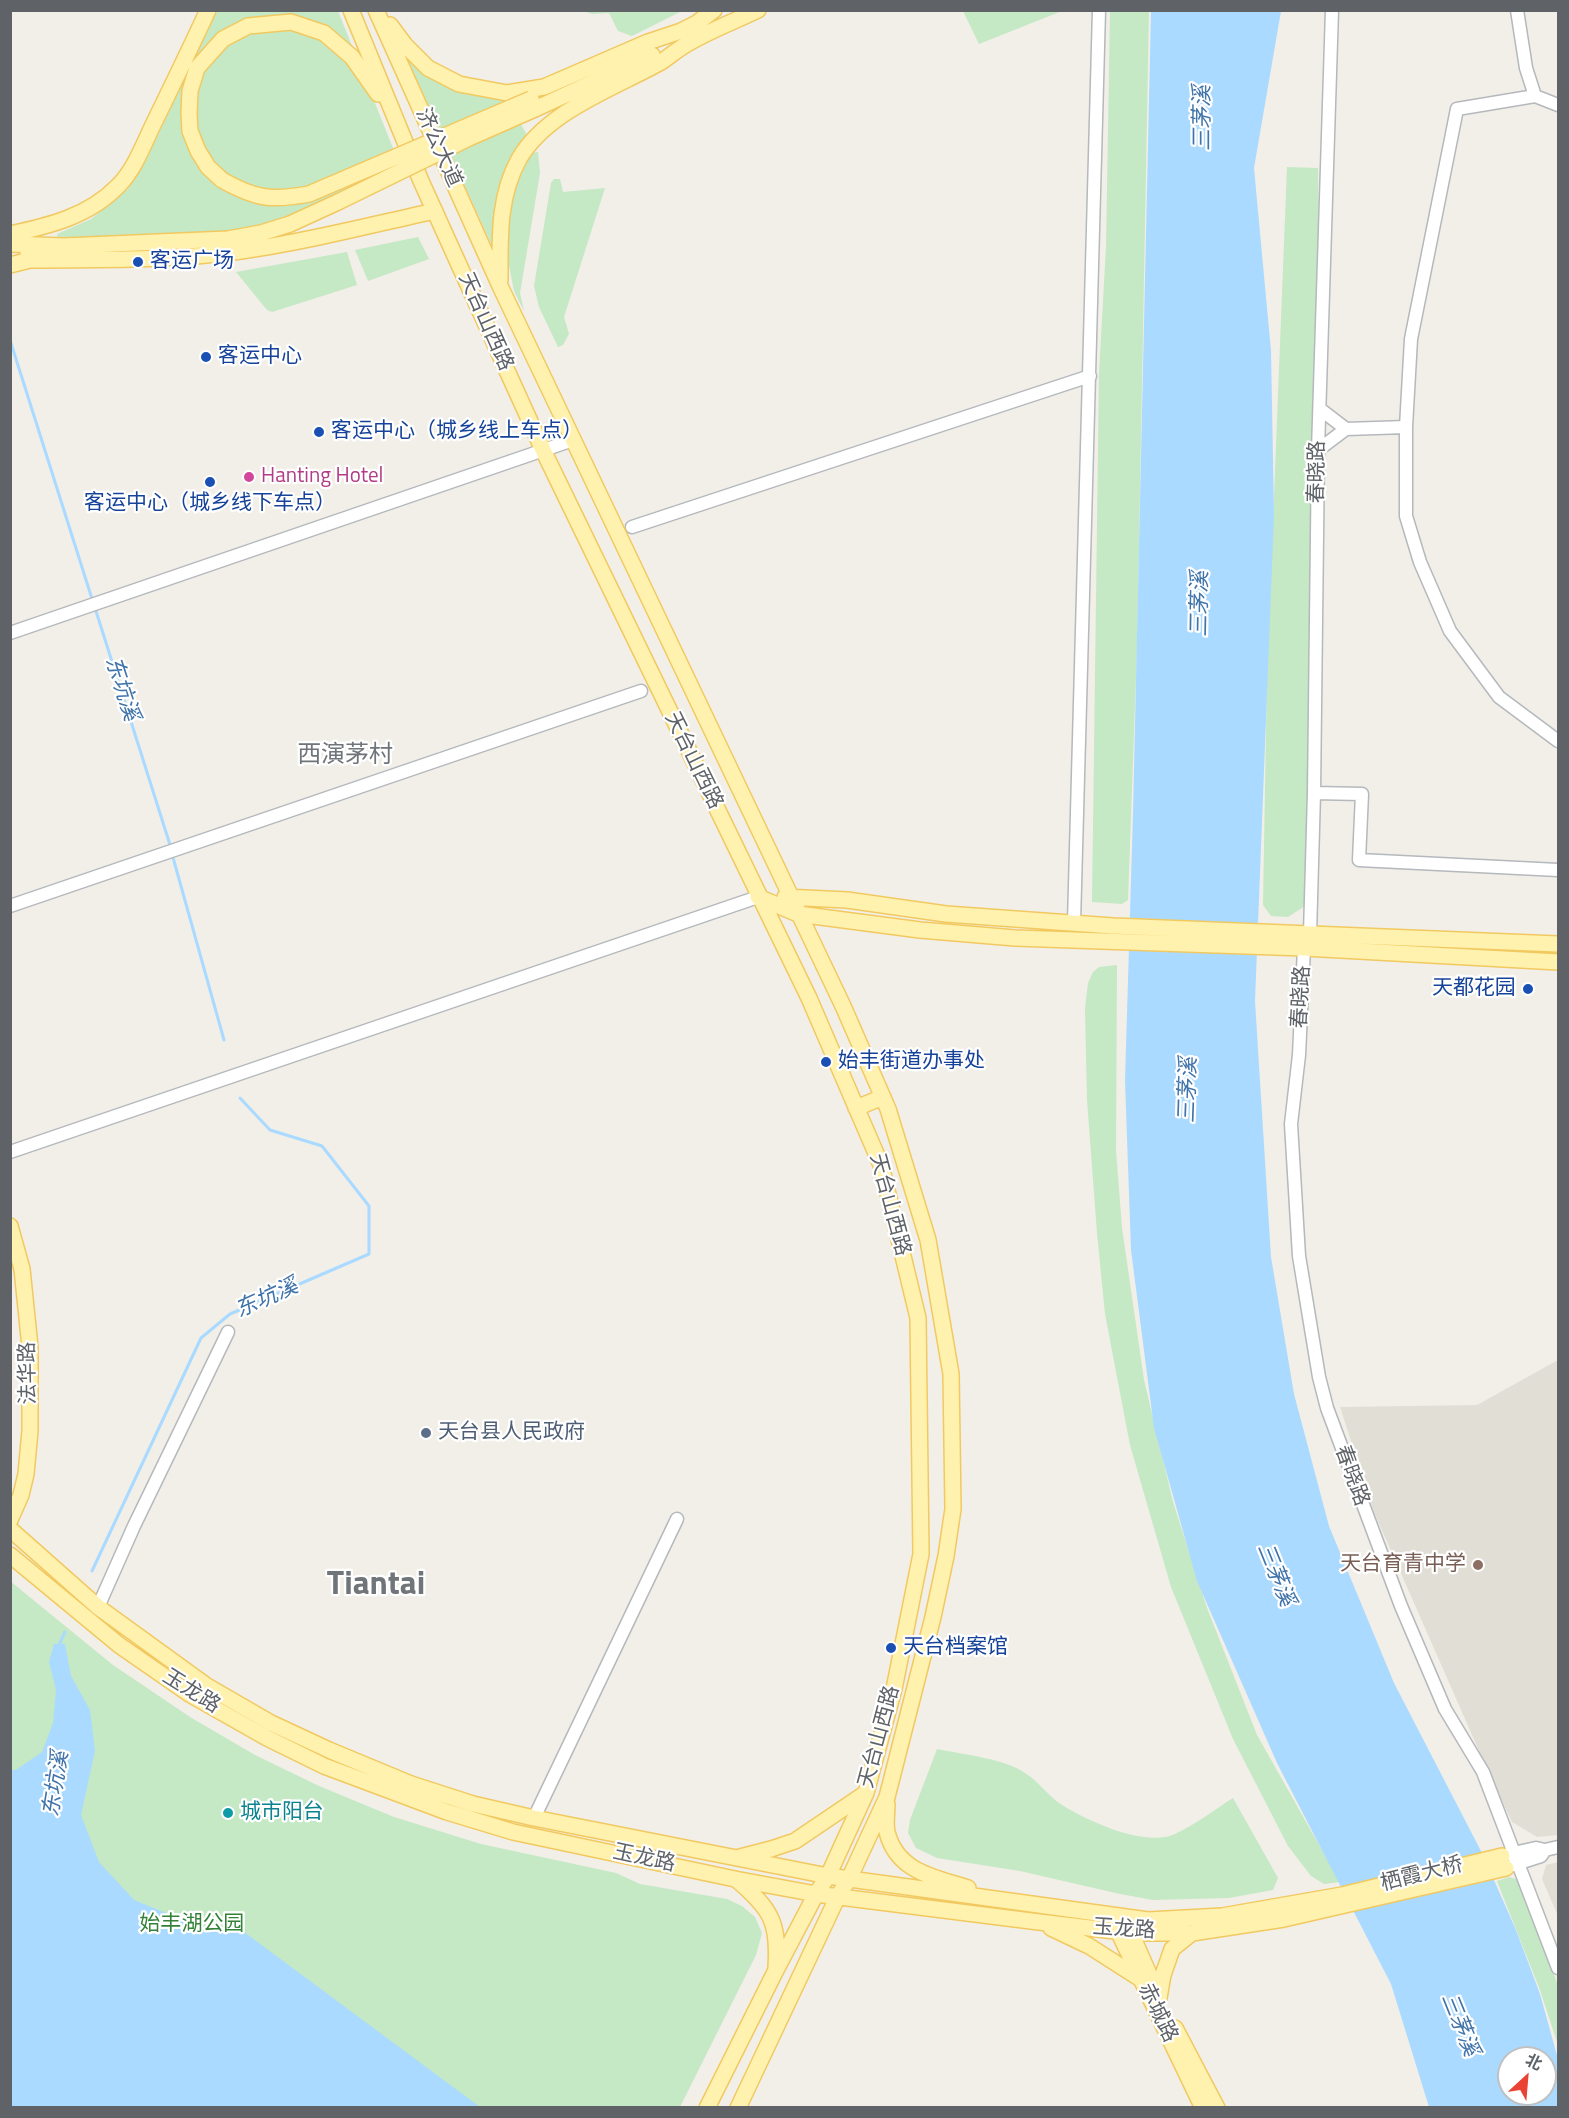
<!DOCTYPE html>
<meta charset="utf-8">
<style>
body{margin:0}
#map{position:relative;width:1569px;height:2118px;overflow:hidden;background:#f1efe8;font-family:"Titillium Web","Noto Sans SC",sans-serif}
canvas{display:block}
.frame{position:absolute;inset:0;border:12px solid #5f6368;pointer-events:none}
.north{position:absolute;left:1497px;top:2046px;width:60px;height:60px;box-sizing:border-box;background:#fff;border:2px solid #bfc1c3;border-radius:50%;rotate:26deg;font-size:16px;font-weight:700;line-height:24px;text-align:center;color:#5f6368}
.north::after{content:'';display:block;margin:auto;width:21px;height:27px;background:#ea4335;clip-path:polygon(50% 0,100% 100%,50% 72%,0 100%)}
</style>
<div id="map">
<canvas width="1569" height="2118"></canvas>
<div class="frame"></div>
<div class="north">北</div>
</div>
<script>
const ctx = document.querySelector('canvas').getContext('2d');
ctx.lineJoin = 'round';
function paint(path, color) {
  ctx.fillStyle = color;
  ctx.fill(path, 'evenodd');
}
function stroke(path, color, width, dash) {
  ctx.strokeStyle = color;
  ctx.lineWidth = width;
  ctx.lineCap = dash ? 'butt' : 'round';
  ctx.setLineDash(dash || []);
  ctx.stroke(path);
}
function label(font, color, halo, rows, align = 'center') {
  ctx.font = font + ' "Titillium Web","Noto Sans SC",sans-serif';
  ctx.lineWidth = 4.5;
  ctx.setLineDash([]);
  ctx.textBaseline = 'middle';
  ctx.strokeStyle = halo;
  ctx.fillStyle = color;
  for (const [text, x, y, turn = 0] of rows) {
    ctx.save();
    ctx.translate(x, y);
    ctx.rotate((+turn || 0) * Math.PI / 180);
    ctx.textAlign = isNaN(turn) ? turn : align;
    if (halo) ctx.strokeText(text, 0, 0);
    ctx.fillText(text, 0, 0);
    ctx.restore();
  }
}
paint(new Path2D(`
 M1558,1360V1835L1537,1837L1512,1822L1487,1769L1374,1512L1340,1407L1477,1405Z
 M1558,1862V1916L1542,1879L1546,1865Z`), '#e1ded6');
paint(new Path2D(`
 M217,11H338L399,163L315,206L274,221L237,231L58,239L57,234L91,219L128,189L144,164Z
 M583,11H682L632,36L618,31L609,13L592,14Z
 M963,11H1062L979,44Z
 M1110,11H1149L1137,649L1128,900L1122,904L1092,902L1099,373L1106,247Z
 M406,56L451,86L478,96L506,98L527,135L505,177L493,248Z
 M538,152L540,173L520,293L524,311L514,291L506,250V223L518,171L531,153Z
 M1287,167L1318,168L1320,409L1305,906L1288,917L1271,916L1263,905L1267,673Z
 M554,179H560L563,192L605,188L564,317L569,334L563,345L558,347L539,307L534,286L551,183Z
 M418,237L429,259L368,281L355,250Z
 M347,252L357,285L272,312L267,310L236,272Z
 M1117,965L1116,1150L1122,1228L1144,1380L1173,1502L1207,1608L1257,1735L1340,1882L1324,1884L1311,1876L1288,1846L1233,1739L1171,1587L1130,1445L1105,1314L1097,1233L1087,1100L1085,1008L1088,983L1093,972L1099,967Z
 M10,1581L113,1665L190,1717L255,1755L319,1786L394,1817L481,1844L616,1873L640,1884L727,1899L742,1906L755,1917L762,1933L756,1955L680,2107H11Z
 M937,1749C961,1754 1006,1759 1025,1773C1038,1781 1047,1794 1059,1803C1085,1820 1144,1848 1175,1834C1195,1825 1214,1810 1233,1798L1278,1878L1273,1890L1229,1898L1153,1900L1120,1894L1020,1871L937,1858L916,1848L908,1833L910,1820Z
 M1509,1877L1522,1881L1558,1986V2045L1540,1990L1497,1881Z`), '#c5e8c5');
paint(new Path2D(`
 M1151,11H1281L1254,168L1271,351L1274,515L1255,1001L1271,1257L1294,1394L1329,1526L1394,1683L1482,1853L1516,1930L1540,1994L1558,2059V2107H1429L1391,1984L1277,1763L1197,1581L1154,1428L1131,1250L1125,1081L1133,813ZM1509,2058H1545V2094H1509Z
 M54,1644H65L71,1676L90,1710L95,1751L81,1815L99,1862L134,1900L198,1926L240,1929L480,2107H11V1770H16L42,1752L53,1723L56,1690L49,1662Z`), '#aadaff');
stroke(new Path2D(`
 M10,340L93,602
 M95,608L171,848
 M172,854L224,1040
 M92,1571L201,1338L230,1314L369,1254V1206L322,1146L270,1130L240,1098
 M58,1647L65,1632`), '#aadaff', 3);
const minor = new Path2D(`
 M1517,10L1526,68L1535,96L1558,105
 M1535,96L1457,109L1411,339L1406,427V516L1420,562L1450,631L1499,697L1558,741
 M1346,429L1406,427
 M1318,450L1346,429L1320,409
 M632,527L1090,376
 M10,633L573,440
 M1314,793L1362,794L1359,860L1558,870
 M10,906L641,691
 M1074,922L1099,10
 M1310,934L1314,793L1318,450L1332,10
 M1304,948L1299,1055L1291,1124L1299,1256L1319,1377L1327,1408L1401,1606L1445,1709L1483,1772L1558,1968
 M10,1152L758,897
 M98,1607L134,1526L228,1332
 M534,1818L677,1519
 M1545,1850L1558,1847
 M1509,1854L1536,1848L1545,1850L1541,1856L1513,1865`);
const major = new Path2D(`
 M351,10L421,181L543,450L809,998L881,1165L918,1318L921,1554L894,1689L866,1793L828,1876L816,1894L776,1970L707,2108
 M376,10L500,286L843,1006L888,1109L928,1240L951,1374L953,1509L946,1556L933,1617L887,1797L849,1879L838,1896L738,2108
 M390,25L405,45L428,68L459,84L507,93L544,87L648,42L681,31L697,23L714,10
 M535,109L652,55
 M222,180L208,167L198,151L190,131L189,114L190,91L197,68L223,39L248,26L291,22L324,33L352,57L378,94
 M10,234C49,226 89,216 118,186C134,170 143,146 152,127C171,88 190,49 208,10
 M10,244L64,246L28,253
 M64,246L228,239L261,233L290,224L338,202
 M10,265L30,260C100,259 171,261 241,251C306,242 370,225 435,211
 M500,280C500,238 498,197 519,159C547,111 614,88 661,62C670,56 678,49 687,44C709,31 735,21 758,10
 M758,897L798,914L920,930L1015,938L1304,948L1558,962
 M785,897L847,900L946,914L1113,926L1558,944
 M856,1108L883,1097
 M10,1226L22,1269L30,1347V1431L26,1474L21,1495L10,1520
 M10,1529L98,1607L207,1686L271,1723L329,1750L411,1784L473,1804L534,1818L828,1876L1148,1920L1222,1916L1342,1895L1502,1856
 M10,1555L119,1645L191,1695L267,1738L324,1766L447,1812L513,1832L735,1879L816,1894L1039,1922L1131,1933H1192L1284,1919L1506,1868
 M887,1804C887,1813 885,1824 887,1832C897,1872 934,1877 968,1888
 M740,1857L771,1849L795,1841L866,1793
 M737,1880C771,1909 779,1922 776,1967
 M1117,1923L1118,1931L1203,2108
 M1132,1924L1131,1933L1156,1990
 M1051,1928L1089,1946L1139,1978
 M1159,1998L1163,1975L1172,1949L1192,1933
 M1175,2028L1217,2108`);
stroke(minor, '#b5b8bc', 15);
stroke(major, '#f2c960', 18);
stroke(minor, '#fff', 12);
stroke(major, '#fff2af', 15);
const majorBridge = new Path2D(`
 M222,180C256,199 271,201 309,194L531,99
 M338,202L469,138L535,109`);
stroke(majorBridge, '#f2c960', 18, []);
stroke(majorBridge, '#fff2af', 15);
for (const [x, y, r, color] of [
 [138,262,6,"#1a4fb4"],
 [206,357,6,"#1a4fb4"],
 [319,432,6,"#1a4fb4"],
 [249,477,6,"#d1479c"],
 [210,482,6,"#1a4fb4"],
 [1528,989,6,"#1a4fb4"],
 [826,1062,6,"#1a4fb4"],
 [426,1433,6,"#5c6f8a"],
 [1478,1565,6,"#8d6e63"],
 [891,1648,6,"#1a4fb4"],
 [228,1813,6,"#0f9aa8"]
]) {
  const dot = new Path2D();
  dot.arc(x, y, r, 0, 2 * Math.PI);
  ctx.fillStyle = color;
  ctx.fill(dot);
  stroke(dot, '#fff', 2);
}
label('21px', '#5f6368', '#fff', [
 ["济公大道",438,148,66],
 ["天台山西路",485,322,66],
 ["春晓路",1318,472,-89],
 ["天台山西路",693,761,64],
 ["春晓路",1302,997,-87],
 ["天台山西路",889,1205,75],
 ["法华路",29,1373,-91],
 ["春晓路",1351,1476,70],
 ["玉龙路",191,1692,32],
 ["天台山西路",880,1737,-75],
 ["玉龙路",644,1859,12],
 ["栖霞大桥",1422,1875,-14],
 ["玉龙路",1124,1930,4],
 ["赤城路",1157,2013,64]
]);
label('21px', '#164399', '#fff', [
 ["客运广场",150,262],
 ["客运中心",218,357],
 ["客运中心（城乡线上车点）",331,432],
 ["客运中心（城乡线下车点）",210,504,"center"],
 ["天都花园",1516,989,"right"],
 ["始丰街道办事处",838,1062],
 ["天台档案馆",903,1648]
], 'left');
label('21px', '#b23c85', '#fff', [
 ["Hanting Hotel",261,477]
], 'left');
label('21px', '#4e5e75', '#fff', [
 ["天台县人民政府",438,1433]
], 'left');
label('21px', '#785e54', '#fff', [
 ["天台育青中学",1466,1565]
], 'right');
label('21px', '#0d838f', '#fff', [
 ["城市阳台",240,1813]
], 'left');
label('21px', '#348238', '#fff', [
 ["始丰湖公园",192,1925]
]);
label('italic 22px', '#4174aa', '#fff', [
 ["三茅溪",1204,118,-90],
 ["三茅溪",1201,604,-89],
 ["东坑溪",121,689,72],
 ["三茅溪",1189,1090,-88],
 ["东坑溪",267,1299,-24],
 ["三茅溪",1275,1575,68],
 ["东坑溪",57,1784,-81],
 ["三茅溪",1459,2025,68]
]);
label('24px', '#70757a', '#fff', [
 ["西演茅村",345,756]
]);
label('bold 33px', '#70757a', '#fff', [
 ["Tiantai",376,1586]
]);
</script>
